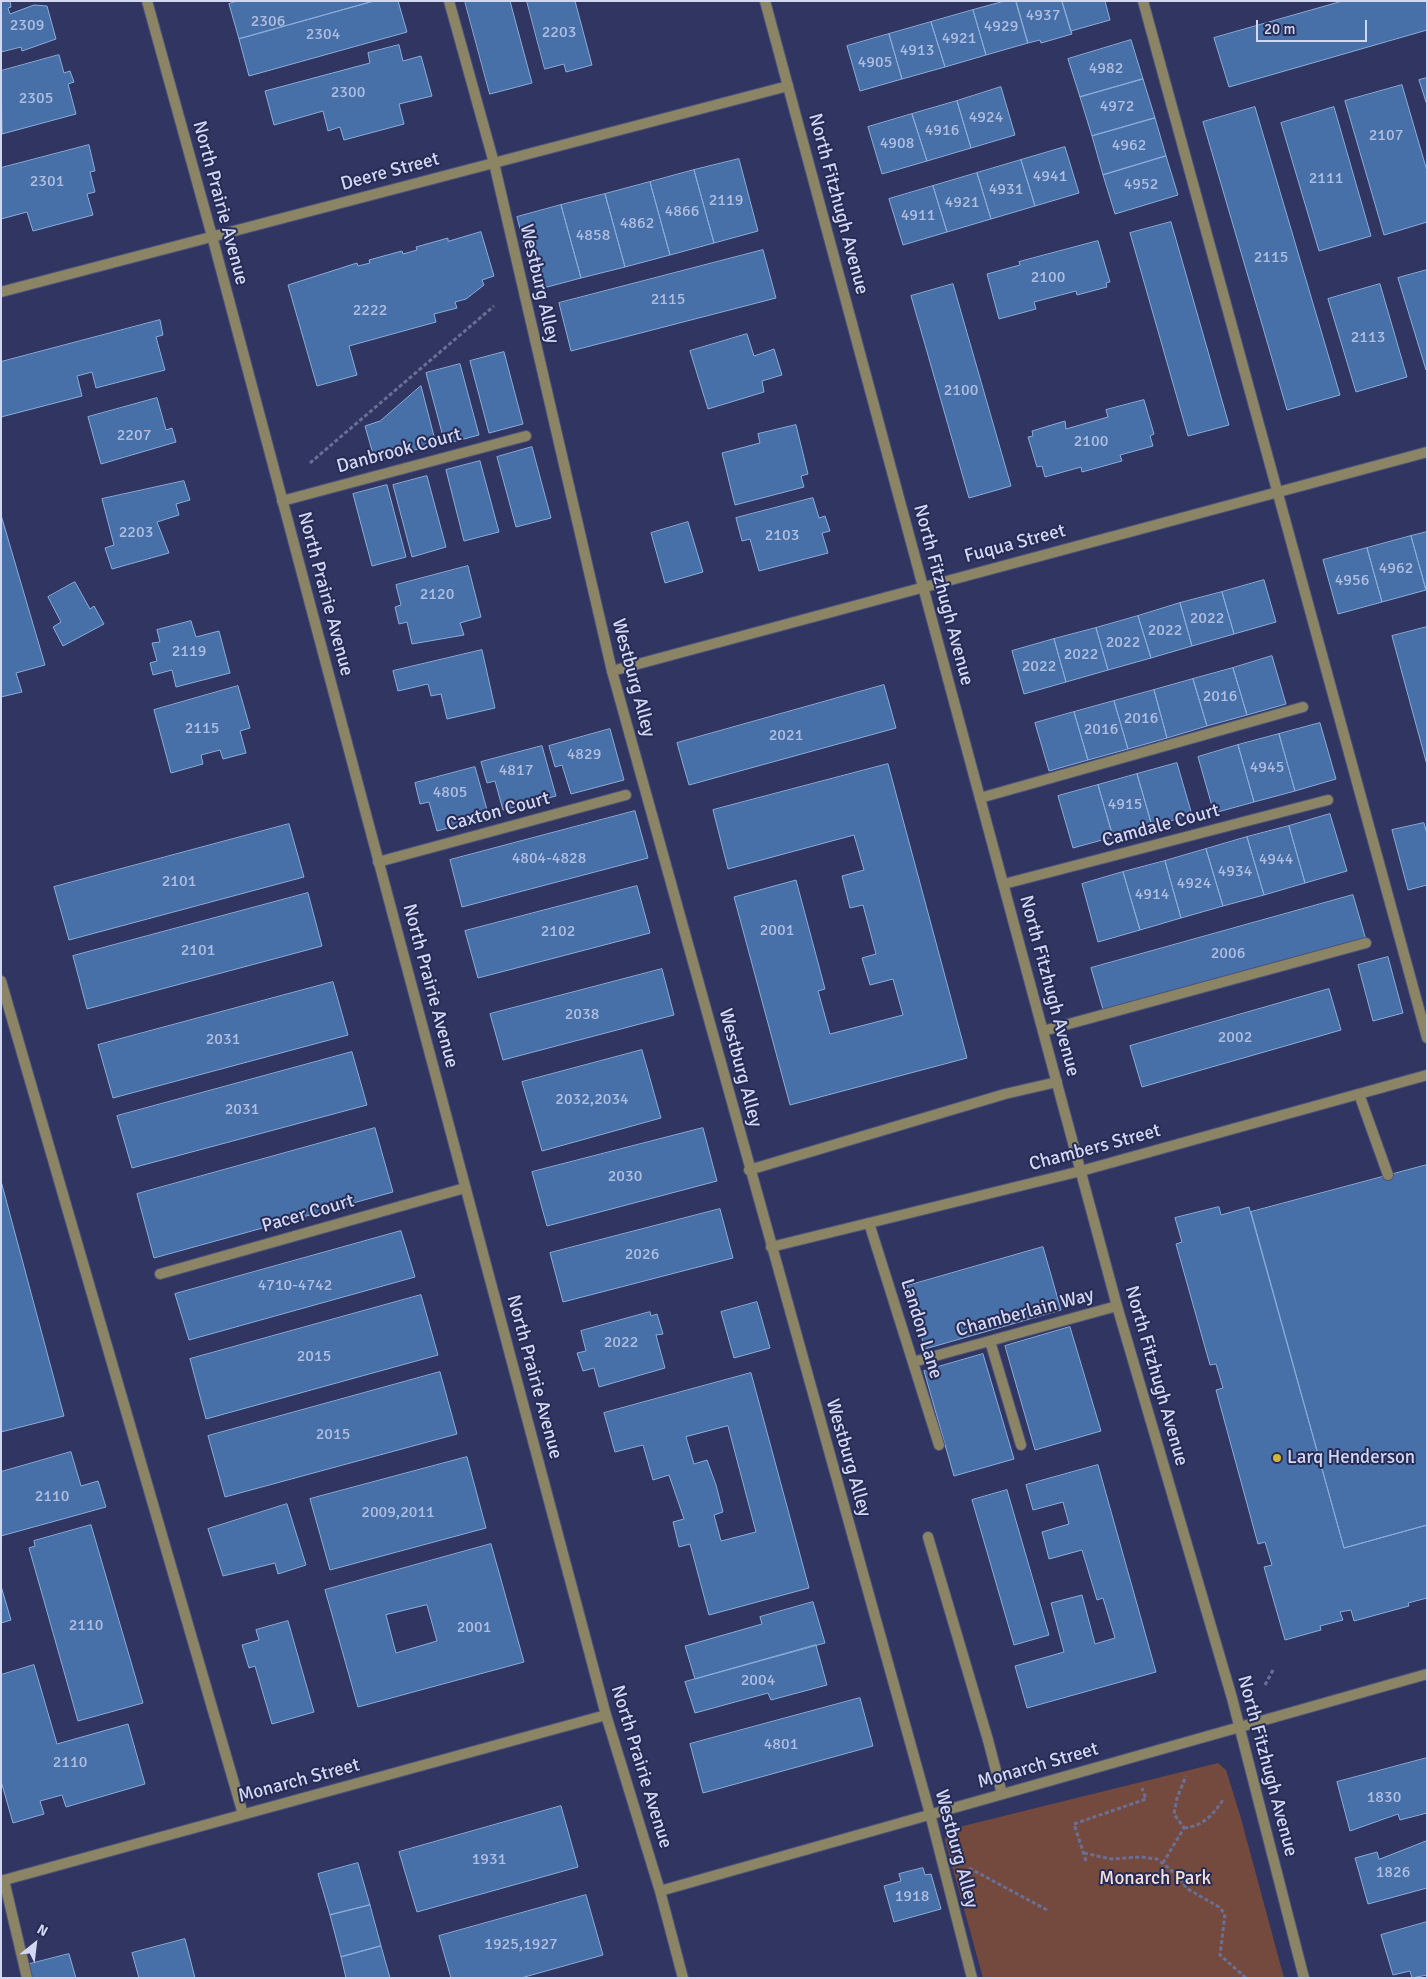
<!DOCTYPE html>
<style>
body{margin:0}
#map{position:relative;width:1428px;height:1979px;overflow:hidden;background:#303661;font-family:Signika,sans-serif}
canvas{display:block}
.frame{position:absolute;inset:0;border:2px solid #d2d7f2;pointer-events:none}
.north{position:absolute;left:10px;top:1919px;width:50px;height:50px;-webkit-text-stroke:4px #272c56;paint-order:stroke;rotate:29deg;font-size:14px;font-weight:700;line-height:20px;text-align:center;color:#d2d7f2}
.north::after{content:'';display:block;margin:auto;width:18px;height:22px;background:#d2d7f2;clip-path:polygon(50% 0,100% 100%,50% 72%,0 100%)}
.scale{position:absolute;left:1256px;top:20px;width:111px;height:22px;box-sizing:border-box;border:2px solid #d2d7f2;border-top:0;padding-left:6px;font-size:15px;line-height:18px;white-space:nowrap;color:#d2d7f2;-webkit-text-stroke:4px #272c56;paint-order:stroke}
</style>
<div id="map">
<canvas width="1428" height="1979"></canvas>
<div class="frame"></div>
<div class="north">N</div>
<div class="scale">20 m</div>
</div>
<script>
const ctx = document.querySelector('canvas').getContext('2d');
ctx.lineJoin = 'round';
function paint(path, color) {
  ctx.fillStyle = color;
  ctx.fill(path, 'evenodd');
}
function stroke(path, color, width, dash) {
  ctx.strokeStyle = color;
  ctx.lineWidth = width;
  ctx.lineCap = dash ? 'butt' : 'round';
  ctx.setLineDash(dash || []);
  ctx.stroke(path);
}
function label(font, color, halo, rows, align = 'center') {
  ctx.font = font + ' Signika,sans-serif';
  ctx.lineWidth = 4;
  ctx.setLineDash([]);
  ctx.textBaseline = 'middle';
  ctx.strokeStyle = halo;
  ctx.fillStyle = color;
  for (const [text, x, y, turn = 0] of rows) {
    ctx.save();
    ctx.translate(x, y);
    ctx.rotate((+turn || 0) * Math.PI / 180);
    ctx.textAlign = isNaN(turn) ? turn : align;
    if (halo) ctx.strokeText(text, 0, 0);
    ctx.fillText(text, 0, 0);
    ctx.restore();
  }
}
paint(new Path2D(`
 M1218,1763L1226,1770L1240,1815L1284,1978H983L945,1840L947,1830Z`), '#754a3e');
const building = new Path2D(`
 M1,1H10L11,7L8,8L10,14L34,5L47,6L56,39L22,51L21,47L1,52Z
 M237,1H374L239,39L229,4Z
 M374,1H398L407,32L249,76L239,39Z
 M465,1H510L532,83L490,94Z
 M527,1H575L592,65L566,72L564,64L545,69Z
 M1005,1H1016L1028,43L986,55L973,10Z
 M1016,1H1062L1072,34L1041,43L1040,40L1028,43Z
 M1062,1H1105L1110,20L1071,31Z
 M1343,1H1427V30L1229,87L1214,38Z
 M973,10L986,55L945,67L931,22Z
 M931,22L945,67L902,79L889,34Z
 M889,34L902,79L860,91L847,46Z
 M1131,40L1143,79L1080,97L1068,59Z
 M399,45L403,61L421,56L432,96L399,104L404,124L344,140L340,127L328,131L323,111L274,125L265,91L370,63L368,53Z
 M59,55L64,73L70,71L74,82L68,84L76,114L2,134L1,71Z
 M1427,78V105L1419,80Z
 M1143,79L1155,118L1092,136L1080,97Z
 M1402,85L1427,171V222L1384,235L1345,101Z
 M1001,87L1015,135L971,148L957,101Z
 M957,101L971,148L927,161L912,114Z
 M1255,107L1340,395L1287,410L1203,122Z
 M1334,107L1371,236L1319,251L1281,123Z
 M912,114L927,161L882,174L868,127Z
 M1155,118L1166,156L1103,175L1092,136Z
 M89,145L95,171L90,172L95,192L87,194L93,215L33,231L27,212L1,219V168Z
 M1065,147L1079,193L1035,206L1021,160Z
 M1166,156L1178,195L1115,214L1103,175Z
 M739,159L758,231L714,243L694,170Z
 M1021,160L1035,206L991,219L977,173Z
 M694,170L714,243L670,255L650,182Z
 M977,173L991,219L947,232L933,186Z
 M650,182L670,255L625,267L605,194Z
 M933,186L947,232L903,245L889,199Z
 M605,194L625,267L581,278L561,205Z
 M561,205L581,278L536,290L517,217Z
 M1171,222L1229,425L1188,436L1130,233Z
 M481,232L494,276L482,280L484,285L466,299L455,302L457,308L434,314L436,322L349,346L357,375L317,386L288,285L357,263L358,266L370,263L369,260L402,251L403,254L417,250L416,247L448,238V241Z
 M1098,241L1110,282L1106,283L1107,287L1077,295L1076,291L1034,302L1036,309L999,319L987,274L1020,265L1019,262Z
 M763,250L776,298L571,351L559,303Z
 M1427,270V370H1426L1398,278Z
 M953,284L1011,486L969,498L911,296Z
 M1380,284L1407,377L1356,392L1328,299Z
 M160,320L163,335L156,337L165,370L96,388L92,372L77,376L82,396L1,417V362Z
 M747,334L754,356L774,349L782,375L762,381L764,392L708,409L690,351Z
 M504,352L523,424L489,433L470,361Z
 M460,364L479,435L445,444L426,373Z
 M421,386L436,444L375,461L365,426L380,421Z
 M157,398L166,430L172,428L176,442L101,464L88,417Z
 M1144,400L1154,434L1150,436L1153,446L1120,455L1122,461L1082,472L1081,467L1045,477L1042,466L1037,467L1028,437L1033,436L1032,431L1065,421L1066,429L1108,417L1106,410Z
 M796,425L808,474L801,476L804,487L735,505L722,453L760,443L758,434Z
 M532,447L551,518L516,527L497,457Z
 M480,461L499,532L464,541L446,470Z
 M427,476L446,547L412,557L393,485Z
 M184,481L190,500L176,504L179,515L157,522L169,553L112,569L105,548L114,545L102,499Z
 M387,485L406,557L372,566L353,494Z
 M813,498L819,518L825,516L830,531L822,533L828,553L759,571L750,539L742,541L736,518Z
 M1,515L45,665L16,673L22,692L1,697Z
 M688,522L703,572L665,583L651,533Z
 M1427,532V590H1426L1411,536Z
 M1411,536L1426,590L1382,602L1367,548Z
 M1367,548L1382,602L1338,614L1323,560Z
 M468,566L481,617L460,623L464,635L412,644L407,622L399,624L395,607L401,605L396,585Z
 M1264,580L1276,622L1234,634L1222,592Z
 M75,582L90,609L94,606L104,624L63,646L53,627L61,622L48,597Z
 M1222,592L1234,634L1192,646L1180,603Z
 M1180,603L1192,646L1151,658L1138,616Z
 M1138,616L1151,658L1108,670L1096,628Z
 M191,621L196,637L219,631L230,673L176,687L172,670L153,675L150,663L157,661L152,643L160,642L157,630Z
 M1427,627V765L1392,636Z
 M1096,628L1108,670L1066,682L1054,639Z
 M1054,639L1066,682L1024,694L1012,651Z
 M482,650L495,708L447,719L441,694L431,696L428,684L398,691L393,671Z
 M1272,656L1286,704L1247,715L1233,668Z
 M1233,668L1247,715L1207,726L1193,679Z
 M1193,679L1207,726L1167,738L1154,690Z
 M884,685L896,728L689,785L677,743Z
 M238,686L250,728L240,731L246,753L223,759L220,750L201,755L203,764L171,773L154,710Z
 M1154,690L1167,738L1128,749L1114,701Z
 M1114,701L1128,749L1088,760L1074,712Z
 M1074,712L1088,760L1049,771L1035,723Z
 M1320,723L1336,779L1295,791L1279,734Z
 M610,729L624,780L571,794L562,765L555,767L549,746Z
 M1279,734L1295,791L1254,802L1238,745Z
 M1238,745L1254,802L1214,813L1198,757Z
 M542,746L556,796L503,810L495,781L487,783L481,762Z
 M1177,763L1192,815L1152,826L1137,774Z
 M888,764L967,1058L790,1105L734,897L796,880L825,989L818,991L830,1034L903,1015L893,979L870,985L862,958L876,954L863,905L850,908L842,876L864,870L854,835L728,869L713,810Z
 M475,767L489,817L437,831L429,802L420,804L415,783Z
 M1137,774L1152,826L1113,837L1098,785Z
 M1098,785L1113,837L1073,848L1058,796Z
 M635,811L648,858L462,907L450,860Z
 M1330,814L1347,871L1305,883L1289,826Z
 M1424,823L1427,834V885L1408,890L1392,830Z
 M289,824L304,877L69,940L54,887Z
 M1289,826L1305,883L1264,895L1247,837Z
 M1247,837L1264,895L1223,906L1206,849Z
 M1206,849L1223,906L1181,918L1165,861Z
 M1165,861L1181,918L1140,930L1123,872Z
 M1123,872L1140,930L1098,942L1082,884Z
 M637,886L650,933L478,978L465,931Z
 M308,893L322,946L87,1009L73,956Z
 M1353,895L1366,940L1104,1013L1091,968Z
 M1388,957L1403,1013L1373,1021L1358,965Z
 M662,969L674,1015L503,1060L490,1014Z
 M333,982L348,1035L113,1098L98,1045Z
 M1329,989L1341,1030L1142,1087L1130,1046Z
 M642,1050L661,1118L542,1151L522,1082Z
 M352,1052L367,1105L132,1168L117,1116Z
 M375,1128L393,1192L154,1258L137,1194Z
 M703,1128L717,1181L547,1226L532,1172Z
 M1427,1165V1525L1344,1548L1251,1212Z
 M1,1181L64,1416L1,1432Z
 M1219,1207L1221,1215L1249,1207L1344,1548L1427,1525V1598L1408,1603L1409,1606L1354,1621L1351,1610L1340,1612L1343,1620L1320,1626L1321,1630L1285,1640L1264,1567L1272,1565L1265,1542L1258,1544L1216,1390L1223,1388L1216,1364L1210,1365L1176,1244L1182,1242L1175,1218Z
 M720,1209L733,1258L563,1302L550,1253Z
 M401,1231L415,1277L189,1340L175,1294Z
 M1043,1247L1061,1310L925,1349L907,1286Z
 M421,1295L438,1355L206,1419L190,1359Z
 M757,1302L770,1348L734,1358L721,1312Z
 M650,1312L651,1316L657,1314L663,1334L656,1335L665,1368L599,1387L594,1368L583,1371L577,1353L586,1351L581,1331Z
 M1070,1327L1101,1431L1035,1450L1005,1346Z
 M983,1354L1014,1459L954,1476L924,1371Z
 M440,1372L457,1434L225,1497L208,1436Z
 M751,1373L809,1588L709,1615L690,1544L679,1547L673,1522L684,1519L669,1475L653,1480L643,1445L615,1452L604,1413ZM728,1426L756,1532L721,1541L714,1515L723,1512L716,1485L707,1460L694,1464L686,1437Z
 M71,1452L81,1486L98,1481L106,1507L1,1536V1472Z
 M467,1457L486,1528L330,1570L310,1499Z
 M1098,1465L1156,1672L1027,1708L1015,1666L1064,1652L1051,1603L1082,1595L1095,1644L1115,1638L1103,1598L1097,1600L1082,1550L1049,1559L1042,1532L1069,1524L1063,1502L1033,1510L1026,1485Z
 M1007,1490L1049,1635L1014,1645L972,1500Z
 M287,1504L306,1565L278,1574L275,1563L223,1576L208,1529Z
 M91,1525L143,1703L78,1721L29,1548L35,1546L34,1541Z
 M491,1544L524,1662L358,1707L325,1590ZM427,1605L437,1641L396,1653L386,1615Z
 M1,1586L11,1620L1,1623Z
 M813,1602L825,1643L695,1679L685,1646L762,1624L760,1617Z
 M288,1621L314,1712L272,1724L255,1666L249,1668L242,1645L259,1640L256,1630Z
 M816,1645L827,1685L771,1700L768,1693L695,1713L685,1682Z
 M34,1665L57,1744L128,1724L145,1784L66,1807L62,1795L40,1801L44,1814L13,1823L1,1781V1675Z
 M860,1698L873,1746L703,1793L690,1744Z
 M1427,1758V1813L1400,1820L1398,1814L1350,1831L1337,1782Z
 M561,1806L578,1867L417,1912L399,1852Z
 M1427,1841V1888L1368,1904L1355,1858L1377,1852L1379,1859Z
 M358,1863L370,1905L330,1915L318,1874Z
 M923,1868L925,1875L931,1874L941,1909L894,1922L884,1886L901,1881L899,1874Z
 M586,1895L603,1955L521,1978H451L439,1936Z
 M370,1905L381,1946L341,1957L330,1915Z
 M1427,1922V1975L1412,1978L1410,1971L1393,1975L1381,1935Z
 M185,1939L195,1978H139L132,1953Z
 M381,1946L390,1978H346L341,1957Z
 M69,1954L76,1978H30L26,1965Z`);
paint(building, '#4770a8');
stroke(building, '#8bacd9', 1);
const service = new Path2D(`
 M449,1L494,163L612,671L930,1814L972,1978
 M1143,1L1427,1038
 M282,501L526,436
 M980,798L1303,707
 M378,862L626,795
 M1004,884L1328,800
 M1,981L243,1814
 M1043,1031L1366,943
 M1359,1094L1388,1175
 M749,1170L1005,1094L1057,1082
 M869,1223L939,1445
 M160,1274L465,1188
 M990,1341L1021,1445
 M913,1362L1117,1306
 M988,1740L1002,1794
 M4,1880L27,1978`);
const minor = new Path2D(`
 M147,1L212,236L606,1715L660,1891L683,1978
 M1,292L788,86
 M612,671L1427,452
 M771,1247L1081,1171L1427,1075
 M928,1537L988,1740
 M1,1881L606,1715
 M660,1891L1427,1674`);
const tertiary = new Path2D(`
 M765,1L1117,1306L1232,1698L1304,1978`);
stroke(service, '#4d537b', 12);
stroke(minor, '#4d537b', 12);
stroke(tertiary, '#4d537b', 12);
stroke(new Path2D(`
 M310,463L494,306
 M1265,1685L1273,1670
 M1184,1828C1204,1826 1214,1814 1224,1798
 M1084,1853L1111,1859L1141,1857L1157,1859L1169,1868L1188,1889L1219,1907L1225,1914L1220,1955L1246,1978
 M1086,1861L1074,1824L1146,1799L1142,1788
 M1163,1863L1184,1828L1174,1814L1177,1798L1186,1776
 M969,1868L1049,1911`), '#6a7095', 3, [4, 2.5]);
stroke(service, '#8b8465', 10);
stroke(minor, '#8b8465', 10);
stroke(tertiary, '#8b8465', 10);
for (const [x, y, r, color] of [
 [1277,1458,5,"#d3b635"]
]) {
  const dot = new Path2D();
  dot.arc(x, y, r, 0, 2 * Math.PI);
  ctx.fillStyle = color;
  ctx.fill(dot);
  stroke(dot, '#272c56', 2);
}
label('16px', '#afbde0', null, [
 ["4937",1043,16],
 ["2306",268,22],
 ["2309",27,26],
 ["4929",1001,27],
 ["2203",559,33],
 ["2304",323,35],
 ["4921",959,39],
 ["4913",917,51],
 ["4905",875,63],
 ["4982",1106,69],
 ["2300",348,93],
 ["2305",36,99],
 ["4972",1117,107],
 ["4924",986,118],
 ["4916",942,131],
 ["2107",1386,136],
 ["4908",897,144],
 ["4962",1129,146],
 ["4941",1050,177],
 ["2111",1326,179],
 ["2301",47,182],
 ["4952",1141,185],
 ["4931",1006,190],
 ["2119",726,201],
 ["4921",962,203],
 ["4866",682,212],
 ["4911",918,216],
 ["4862",637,224],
 ["4858",593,236],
 ["2115",1271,258],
 ["2100",1048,278],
 ["2115",668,300],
 ["2222",370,311],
 ["2113",1368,338],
 ["2100",961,391],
 ["2207",134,436],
 ["2100",1091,442],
 ["2203",136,533],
 ["2103",782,536],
 ["4962",1396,569],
 ["4956",1352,581],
 ["2120",437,595],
 ["2022",1207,619],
 ["2022",1165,631],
 ["2022",1123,643],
 ["2119",189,652],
 ["2022",1081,655],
 ["2022",1039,667],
 ["2016",1220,697],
 ["2016",1141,719],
 ["2115",202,729],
 ["2016",1101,730],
 ["2021",786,736],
 ["4829",584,755],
 ["4945",1267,768],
 ["4817",516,771],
 ["4805",450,793],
 ["4915",1125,805],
 ["4804-4828",549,859],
 ["4944",1276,860],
 ["4934",1235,872],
 ["2101",179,882],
 ["4924",1194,884],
 ["4914",1152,895],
 ["2001",777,931],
 ["2102",558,932],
 ["2101",198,951],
 ["2006",1228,954],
 ["2038",582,1015],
 ["2002",1235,1038],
 ["2031",223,1040],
 ["2032,2034",592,1100],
 ["2031",242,1110],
 ["2030",625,1177],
 ["2026",642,1255],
 ["4710-4742",295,1286],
 ["2022",621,1343],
 ["2015",314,1357],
 ["2015",333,1435],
 ["2110",52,1497],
 ["2009,2011",398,1513],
 ["2110",86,1626],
 ["2001",474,1628],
 ["2004",758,1681],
 ["4801",781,1745],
 ["2110",70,1763],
 ["1830",1384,1798],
 ["1931",489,1860],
 ["1826",1393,1873],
 ["1918",912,1897],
 ["1925,1927",521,1945]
]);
label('19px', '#d2d7f2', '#272c56', [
 ["Deere Street",390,172,-15],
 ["North Prairie Avenue",220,203,75],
 ["North Fitzhugh Avenue",838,204,75],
 ["Westburg Alley",539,284,77],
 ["Danbrook Court",399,451,-15],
 ["Fuqua Street",1015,544,-15],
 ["North Prairie Avenue",325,594,75],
 ["North Fitzhugh Avenue",943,595,75],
 ["Westburg Alley",633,678,75],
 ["Caxton Court",498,812,-15],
 ["Camdale Court",1161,826,-15],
 ["North Prairie Avenue",430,986,75],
 ["North Fitzhugh Avenue",1049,986,75],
 ["Westburg Alley",740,1068,75],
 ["Chambers Street",1095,1148,-15],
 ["Pacer Court",308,1214,-16],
 ["Chamberlain Way",1025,1313,-15],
 ["Landon Lane",921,1329,73],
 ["North Fitzhugh Avenue",1156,1376,74],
 ["North Prairie Avenue",534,1377,75],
 ["Westburg Alley",848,1458,74],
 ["Monarch Street",1038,1766,-16],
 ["North Fitzhugh Avenue",1267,1766,75],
 ["North Prairie Avenue",641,1767,73],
 ["Monarch Street",299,1781,-15],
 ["Westburg Alley",956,1849,75]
]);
label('19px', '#d2d7f2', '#272c56', [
 ["Larq Henderson",1287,1458]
], 'left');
label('19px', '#f5dfd9', '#272c56', [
 ["Monarch Park",1155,1879]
]);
</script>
